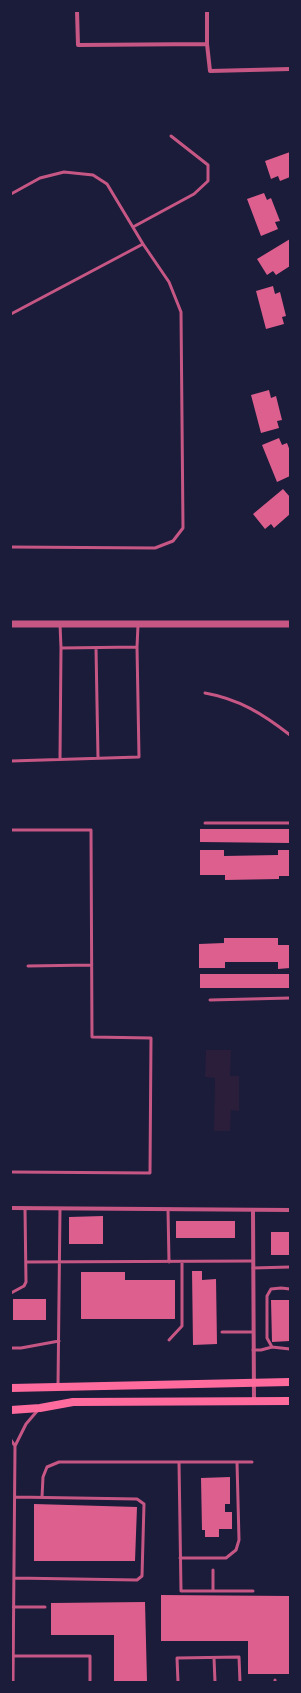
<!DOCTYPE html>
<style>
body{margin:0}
#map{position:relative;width:301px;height:1693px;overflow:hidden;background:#1b1b3a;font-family:Manrope,sans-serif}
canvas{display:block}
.frame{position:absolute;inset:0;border:12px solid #1b1b3a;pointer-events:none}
</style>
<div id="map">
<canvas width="301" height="1693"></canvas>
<div class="frame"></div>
</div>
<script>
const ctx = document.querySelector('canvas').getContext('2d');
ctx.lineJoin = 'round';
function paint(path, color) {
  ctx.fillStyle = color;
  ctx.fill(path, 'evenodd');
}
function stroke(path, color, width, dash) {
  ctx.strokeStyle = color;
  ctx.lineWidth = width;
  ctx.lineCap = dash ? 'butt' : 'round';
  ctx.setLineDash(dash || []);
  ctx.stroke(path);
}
paint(new Path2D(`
 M206,1050H231L230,1076H239V1111L231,1110L230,1131H214L215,1078L205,1077Z`), '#2a1e3b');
paint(new Path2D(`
 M290,152V177L280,181L278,176L271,179L265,161Z
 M264,193L267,200L271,198L280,221L275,222L278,229L261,236L247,199Z
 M290,239V266L276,275L273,271L267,275L257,259Z
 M273,286L275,294L280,292L286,316L282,317L284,324L266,329L256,291Z
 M269,390L271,398L276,396L282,420L277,421L279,428L261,433L251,395Z
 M279,438L282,445L287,443L290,451V476L277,482L262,445Z
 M283,489L290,497V514L274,528L271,524L265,529L253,514Z
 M200,829H290V843L200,842Z
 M200,850H224V856L278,855V850H290V876H279V879L225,880V875H200Z
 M224,938H278V945H290V968L278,969V962H225V968H199V944L224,943Z
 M200,974H290V988H200Z
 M103,1216V1244H69V1217Z
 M176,1221H235V1238H176Z
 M271,1232H290V1255H271Z
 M192,1271H202V1280L216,1279L217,1344L193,1345Z
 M81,1272H125V1280H175V1319H81Z
 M13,1299H46V1320H13Z
 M271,1300H290V1341L272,1342Z
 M230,1477V1504H225V1512H232V1529H219V1537H205V1530H202L201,1478Z
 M34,1504L137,1507L135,1561H34Z
 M161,1595L290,1596V1674H248V1641H161Z
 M145,1602L147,1682H114V1635H51V1603Z`), '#dd5f8e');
stroke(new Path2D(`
 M11,194L40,178L64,172L93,175L107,184L143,244L169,282L181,312L183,528L173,541L155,548L11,547
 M133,227L194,194L208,181V165L171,136
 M11,314L143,244
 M60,624L61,648
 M137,647L138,625
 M96,648L98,758
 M205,693C239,699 263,714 290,735
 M11,761L139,757L137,647L61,648L60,758
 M205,823H290
 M11,830H91L92,1037L151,1038L150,1173L11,1172
 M28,966L91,965
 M210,1000L290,998
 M168,1209L169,1262
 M26,1262L253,1261
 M253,1268L290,1267
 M11,1293L24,1286L26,1282L25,1209
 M222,1332H253
 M169,1340L182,1326V1262
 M272,1347L267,1338V1296L271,1289L281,1288L290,1289
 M11,1348H21L59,1341
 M253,1350H261L272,1347L290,1349
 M58,1386L60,1209
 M11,1440L15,1446
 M179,1462L181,1591H253
 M42,1497L43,1477L47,1467L59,1462H252
 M180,1558H226L236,1550L239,1540L237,1462
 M213,1570V1591
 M14,1578L137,1580L142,1576L144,1504L137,1499L15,1497
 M13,1607H45
 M13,1656H90V1682
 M214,1658L215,1682
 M275,1680V1682
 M13,1682L15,1446L26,1424L38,1410
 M178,1682L177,1658L239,1657L240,1682`), '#c65784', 3);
stroke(new Path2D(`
 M77,11L78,45L207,44V11
 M207,44L210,71L290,69
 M11,1208L290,1210
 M253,1210L254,1402`), '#c65784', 4);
stroke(new Path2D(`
 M11,624H290`), '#c65784', 7);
stroke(new Path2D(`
 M11,1388L290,1382
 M11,1410L40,1408L73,1402L290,1401`), '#ff6b9d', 8);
</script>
